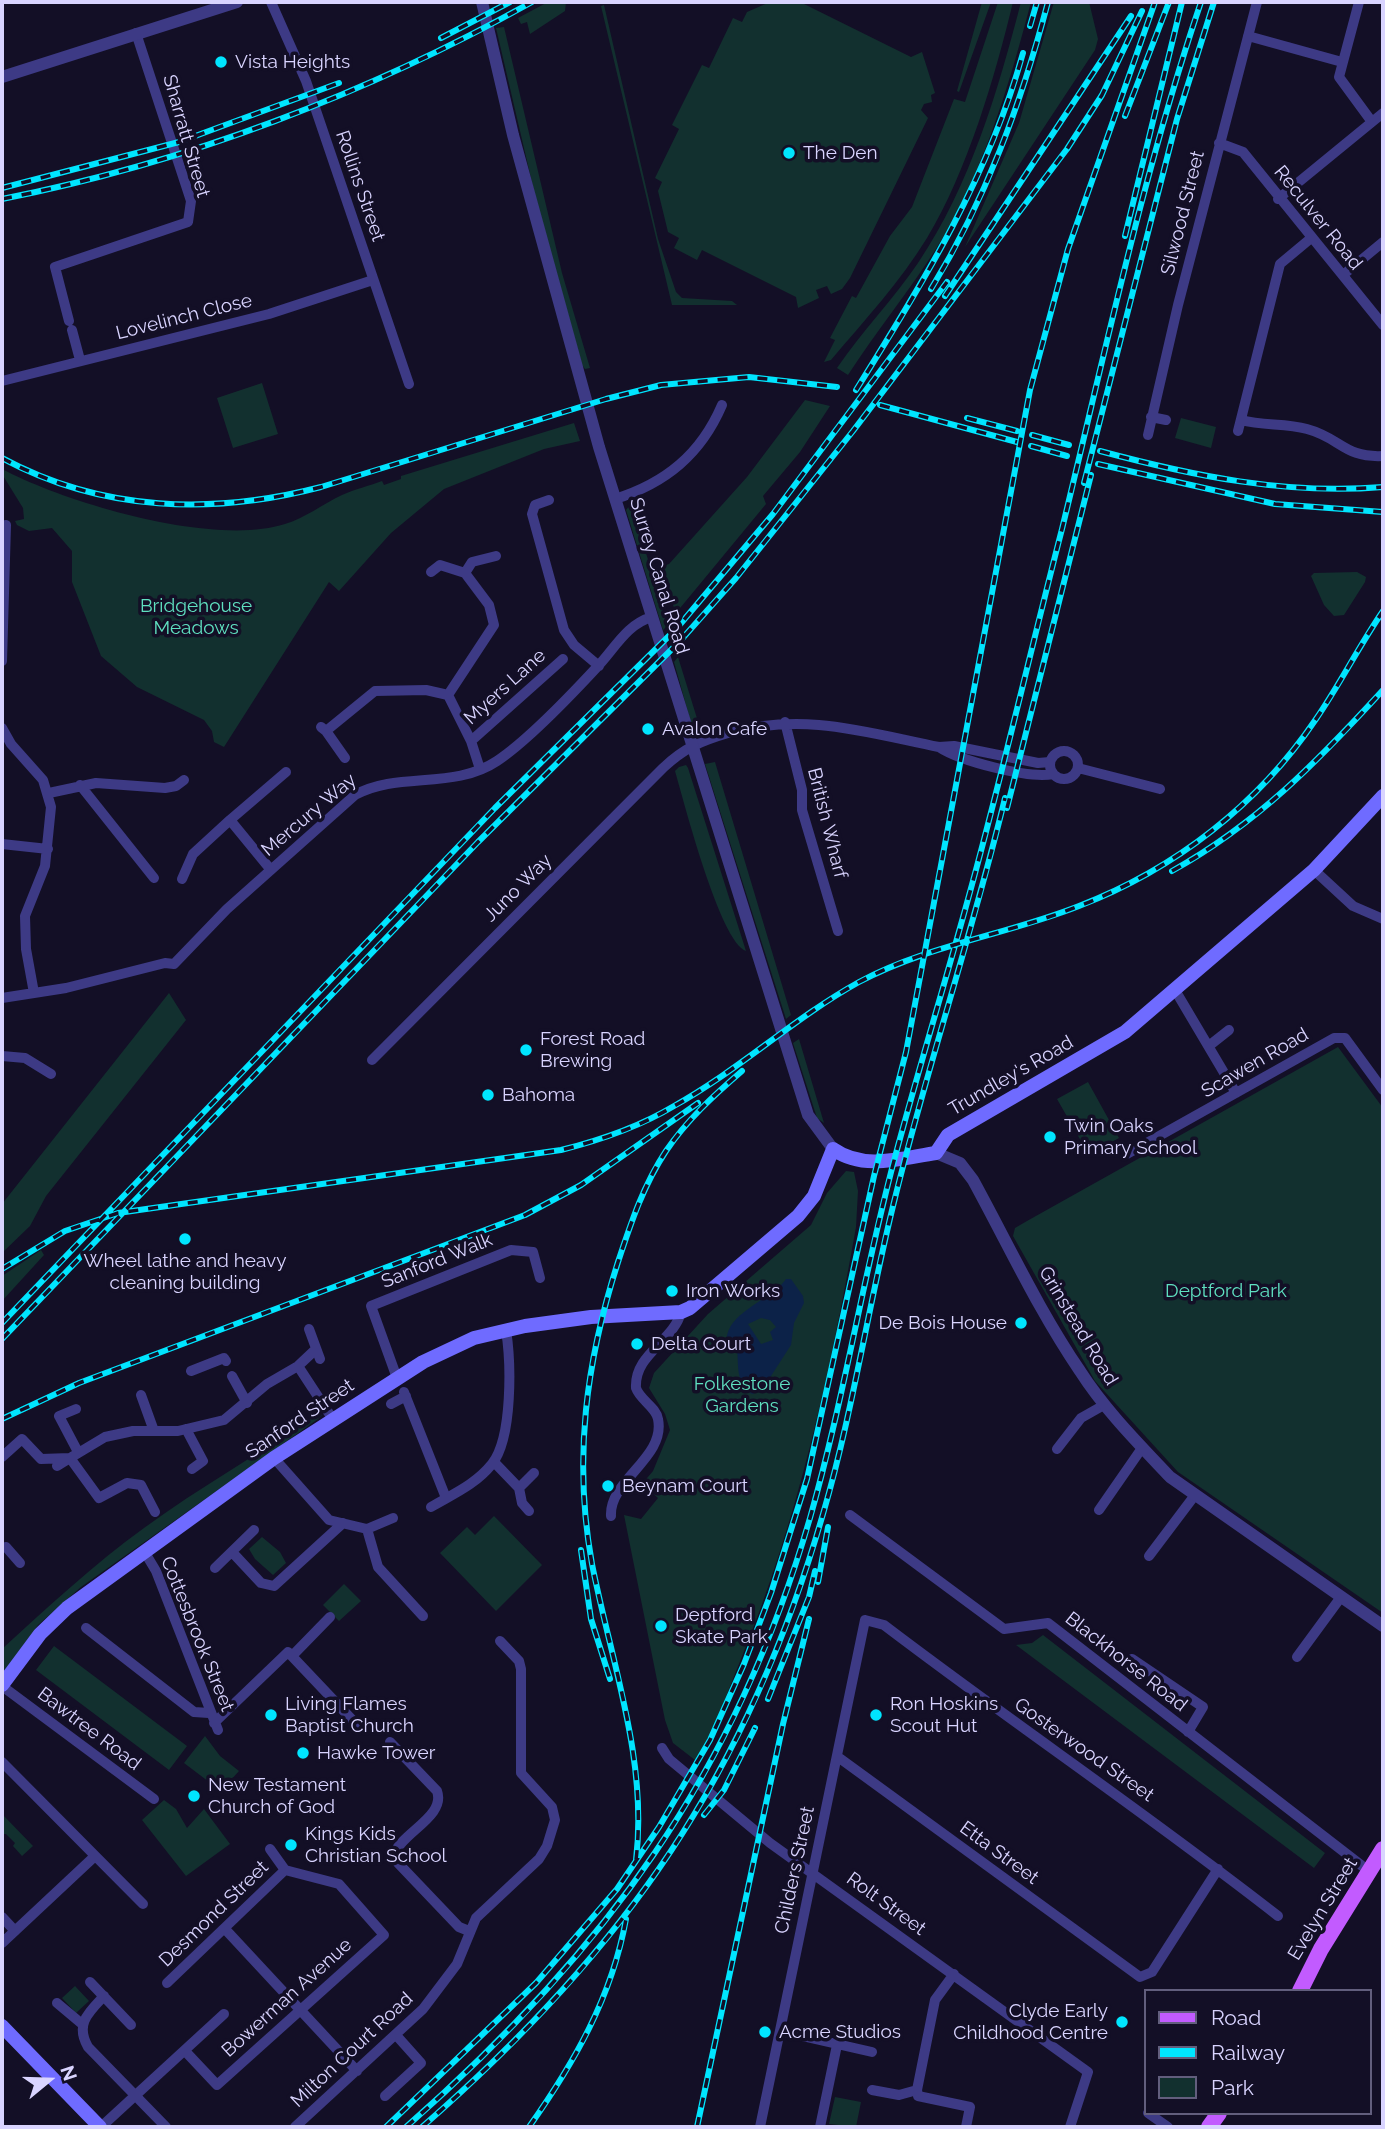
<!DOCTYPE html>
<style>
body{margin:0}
#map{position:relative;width:1385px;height:2129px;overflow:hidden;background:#130f26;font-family:Raleway,sans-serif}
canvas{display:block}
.frame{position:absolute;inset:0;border:4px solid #d9d4ff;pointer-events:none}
.legend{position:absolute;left:1144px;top:1989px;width:228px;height:126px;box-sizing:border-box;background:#130f26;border:2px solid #625e7d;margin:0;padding:9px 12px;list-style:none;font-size:21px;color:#d9d4ff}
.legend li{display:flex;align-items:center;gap:14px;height:35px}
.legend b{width:35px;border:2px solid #625e7d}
.north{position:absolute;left:14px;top:2045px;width:70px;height:70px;-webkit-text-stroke:5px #130f26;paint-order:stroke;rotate:71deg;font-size:19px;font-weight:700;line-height:28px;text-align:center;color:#d9d4ff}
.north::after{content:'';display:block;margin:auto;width:24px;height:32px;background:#d9d4ff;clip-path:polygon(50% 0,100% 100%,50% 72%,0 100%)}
</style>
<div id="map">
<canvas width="1385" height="2129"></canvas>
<div class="frame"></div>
<ul class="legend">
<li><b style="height:9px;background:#c25bff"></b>Road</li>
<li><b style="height:9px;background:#00e5ff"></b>Railway</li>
<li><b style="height:19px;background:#12302f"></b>Park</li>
</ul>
<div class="north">N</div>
</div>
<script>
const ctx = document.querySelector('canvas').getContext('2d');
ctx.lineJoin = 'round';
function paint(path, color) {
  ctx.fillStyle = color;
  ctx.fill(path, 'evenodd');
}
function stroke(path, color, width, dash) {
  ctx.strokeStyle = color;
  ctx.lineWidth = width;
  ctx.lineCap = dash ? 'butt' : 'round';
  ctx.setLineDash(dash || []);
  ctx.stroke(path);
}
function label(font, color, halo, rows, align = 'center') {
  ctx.font = font + ' Raleway,sans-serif';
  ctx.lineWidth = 7;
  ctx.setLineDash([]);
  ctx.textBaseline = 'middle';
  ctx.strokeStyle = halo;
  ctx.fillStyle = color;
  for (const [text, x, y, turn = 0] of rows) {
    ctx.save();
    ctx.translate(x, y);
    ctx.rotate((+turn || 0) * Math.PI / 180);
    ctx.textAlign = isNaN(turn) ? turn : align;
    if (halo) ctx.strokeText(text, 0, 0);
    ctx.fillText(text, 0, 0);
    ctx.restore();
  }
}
paint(new Path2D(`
 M548,2H566L565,11L530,34L527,22L521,24L518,18Z
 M770,2H800L911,57L922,52L935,93L931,95L932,102L924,104L921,110L928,118L850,278L842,289L831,294L827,286L816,290L819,298L798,308L796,297L702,250L697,260L674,248L679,238L668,232L658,191L662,182L655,178L679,129L672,125L702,65L709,68L733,18L742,22L747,12Z
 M982,2H991L959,92L957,91Z
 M998,2H1013C995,77 967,172 927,238C900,282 864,321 831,360L824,362L835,340L830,338L852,296L856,298L890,236L912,207L954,99L965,102Z
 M1021,2H1031C1009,86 982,177 934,252C907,294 875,333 848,375L837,368C862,331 893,300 918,263C970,186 998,91 1021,2Z
 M1054,2H1089L1098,39L1095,50L965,247L1019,123Z
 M604,5L658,239L676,292L682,298L732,301L737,305H672L601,6Z
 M504,27L562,273L590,368L585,369L582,365L534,191L496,28Z
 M262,383L278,434L233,448L217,398Z
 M805,400L830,406L800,452L763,496L766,504L676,613L659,567L669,564L747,477Z
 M1181,418L1216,427L1211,448L1175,438Z
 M574,423L580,441L544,449L444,489L391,533L339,591L329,582L224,747L214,742L212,731L204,720L137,687L101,656L72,582V551L52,528L29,531L17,525L15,521L24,519L23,508L2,474V469C66,503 214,547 285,524C305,518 323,504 342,495C355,489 369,486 382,481L384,485L401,479V476Z
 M631,504L668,625L663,630L626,510Z
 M1357,572L1366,577L1365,582L1344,615L1334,616L1324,605L1311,576L1314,573Z
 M678,657L700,728L691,723L674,662Z
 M715,762L791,1015L786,1019L705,764Z
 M686,765L688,768L746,951C720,942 684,802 675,771L679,767Z
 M169,993L186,1020L46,1196L30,1226L2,1253V1204Z
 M799,1039L824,1123L817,1118L793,1043Z
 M1338,1047L1383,1108V1613L1178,1472L1095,1381L1013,1236L1015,1228L1027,1221Z
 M1088,1082L1119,1138L1089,1155L1057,1099Z
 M846,1171L854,1172L858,1191L856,1227C830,1374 798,1520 741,1659C727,1693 715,1729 695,1760L673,1743L665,1720L624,1515L641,1519L658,1498L642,1484L653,1471L670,1430L665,1414L649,1388L654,1373L708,1314L811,1225L827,1193Z
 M41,1250L44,1255L2,1301V1276Z
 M318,1406L322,1415L318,1419L81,1587L38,1625L2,1674V1649C48,1607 93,1565 144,1528C200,1487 261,1453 318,1413Z
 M494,1516L542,1565L496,1611L440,1553L467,1527L475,1535Z
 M262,1537L280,1552L286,1563L273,1575L255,1559L249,1549Z
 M344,1584L361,1601L339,1621L323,1605Z
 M1043,1635L1325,1853L1314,1868L1016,1645L1032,1643Z
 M54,1646L187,1746L169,1770L36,1670Z
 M205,1736L220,1756L239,1771L221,1791L184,1763Z
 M164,1800L176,1809L187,1828L204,1809L230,1844L186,1876L142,1820Z
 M2,1814L33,1846L22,1856L13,1846L15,1843L6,1834H2Z
 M75,1986L89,2001L76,2013L62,1998Z
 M835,2097L861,2102L856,2127L829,2124Z`), '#12302f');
paint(new Path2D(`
 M786,1279H791L803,1296L804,1303L794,1323L791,1345L762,1390L752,1394C735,1382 739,1366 737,1348L727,1344C723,1313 771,1301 786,1279ZM761,1318L770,1320L776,1327L770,1332L773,1340L761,1344L748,1324Z`), '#0c2248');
stroke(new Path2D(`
 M271,2L306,81L409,384
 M1359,2L1339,77L1372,122
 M1248,36L1342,62
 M1219,143L1243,152L1383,325
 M1278,199L1383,113
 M1343,275L1383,242
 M69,321L55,267L188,222L191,201L136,33
 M72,330L80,360
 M2,381L269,314L373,280
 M1151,417L1166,420
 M1241,420C1263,426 1285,423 1307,429C1341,438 1344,458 1383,456
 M1238,431L1280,264L1310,239
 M1148,435L1178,305L1257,2
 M615,499C666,483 701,454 722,405
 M549,500L535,505L532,514L564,630L574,645L599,666
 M431,572L440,565L465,573
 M2,661L6,525
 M448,695L494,625L489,605L465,573L472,562L496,556
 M448,695L471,741L480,769
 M785,722L802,790V810L838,931
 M321,727L326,731L375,691L426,690L448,695
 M2,728L11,744L43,780L51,807L45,866L25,916L26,949L34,993
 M326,731L345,758
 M471,741L563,659
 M939,747C960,761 1029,779 1053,774
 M1050 765a14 14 0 1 1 28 0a14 14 0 1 1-28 0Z
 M1078,768L1160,789
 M80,785L154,878
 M49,793L96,783L165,788L176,786L184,780
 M2,844L48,849
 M271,870L230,820L286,772
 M1314,870L1353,906L1383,919
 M182,879L193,854L230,820
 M1175,990L1236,1093
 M2,998L66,988L165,963L174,964L227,909L355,795C398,771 454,790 497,761C527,741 573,693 598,666C615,648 627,624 652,617
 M1210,1045L1229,1030
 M2,1056L25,1058L51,1074
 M372,1060L663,768C684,748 701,741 728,733C804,712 865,732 939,747L954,746L1038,763L1050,762
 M1127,1154L1334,1038H1345L1383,1090
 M309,1329L320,1359
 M298,1366L332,1418
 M191,1371L224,1358L226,1361
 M232,1376L247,1403
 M397,1378L371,1306L511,1250L533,1252L540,1278
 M404,1392L446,1498
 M141,1395L154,1431
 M391,1404L406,1396
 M76,1409L59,1416L78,1452
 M186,1429L203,1461L192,1469
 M1057,1449L1081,1418L1104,1405
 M2,1457L22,1439L41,1459L70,1458L57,1466
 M274,1458L329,1520L367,1529L393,1518
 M494,1462L519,1488
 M431,1507C453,1494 475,1485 492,1464C513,1437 511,1362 506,1330
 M1099,1510L1142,1448
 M529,1511L522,1503L519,1488L534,1473
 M155,1512L141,1485L127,1483L99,1498L70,1458L105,1437L133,1431H178L224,1420L267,1384L298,1366L315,1350
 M850,1515L1004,1629L1048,1623L1370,1872
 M611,1516C609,1480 666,1458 658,1419C656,1407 640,1400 636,1388C634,1354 674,1341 681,1312
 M367,1529L378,1567L423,1616
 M6,1547L20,1563
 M144,1551L156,1571L218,1730
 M232,1552L261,1583L274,1586L343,1523
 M1149,1556L1195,1495
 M215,1568L254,1530
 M86,1628L194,1712L209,1713
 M292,1656L330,1617
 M1297,1657L1341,1597
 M1132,1659L1203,1707L1188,1732
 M2,1686L154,1799
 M214,1723L288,1652L359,1727
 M390,1742L437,1791C446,1816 403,1832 394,1854L398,1863L459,1927L469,1931
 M662,1748L669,1759L770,1843L1088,2072L1070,2127
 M838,1757L1140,1977L1152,1972L1218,1869
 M2,1762L143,1904
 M2,1917L15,1931
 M225,1929L357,2071
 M2,1943L95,1856
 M954,1974L935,2000L917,2090L918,2096L970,2107L966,2127
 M90,1982L131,2025
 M167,1983L285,1870
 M104,1996C88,2013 75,2024 88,2047L166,2127
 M57,2003L82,2024
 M780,2031L872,2052
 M185,2051L217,2085L384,1935L339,1884L285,1870L270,1849
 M872,2090L899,2095L917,2090
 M385,2096L421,2063L396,2035
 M1148,2113L1168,2127
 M101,2127L224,2014
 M295,2127L423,2009L457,1964L476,1918L539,1859L547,1846L555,1820L552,1807L521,1773V1669L519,1661L500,1641
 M760,2127L865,1620L884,1625C1014,1724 1149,1815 1278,1916
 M820,2127L837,2045`), '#3d3a85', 10);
stroke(new Path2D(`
 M482,2L513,135L599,447L808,1115L833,1149
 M2,77L237,2
 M936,1153L960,1163L973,1180C1008,1244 1039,1311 1080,1371C1105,1410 1138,1443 1170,1477L1383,1626`), '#3d3a85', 12);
stroke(new Path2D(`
 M2,1685L40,1634L67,1608L274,1458L423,1362L474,1338L525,1326L591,1317L681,1312L690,1308L798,1216L814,1196L833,1149C864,1171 902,1158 936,1153L948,1135L1125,1032L1314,870L1383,796
 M2,2026L100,2127`), '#6f6bff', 14);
stroke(new Path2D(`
 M1300,1991L1321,1949L1383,1849
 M1209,2127L1219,2113`), '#c25bff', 16);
const rail = new Path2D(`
 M1030,26L1037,2
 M441,38L510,2
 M1125,116L1169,2
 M2,188L179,142L339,83
 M2,199C186,163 369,93 532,2
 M1125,236L1182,2
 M931,289C986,199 1021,104 1048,2
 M945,296L1131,16
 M856,390C923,283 989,176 1023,53
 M880,405L1017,442
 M967,418L1017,431
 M1032,435L1069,445
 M1031,446L1067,456
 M1100,451C1193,476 1286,495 1383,487
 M2,458C102,512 213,515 321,487L606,399L661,385L749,377L837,387
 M1098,464L1275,504L1383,512
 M1084,483L1177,119L1214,2
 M1007,808L1091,475
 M1172,871C1258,823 1317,762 1383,690
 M2,1269L65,1231L118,1213L561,1150C601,1140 639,1127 674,1106C739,1070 794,1018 859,982C928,945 1006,935 1079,906C1175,869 1258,805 1316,719C1340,684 1359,646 1383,611
 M2,1323L495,808L677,628L773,514L947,282
 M2,1339L478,842L681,640L736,578L853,431L1067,149L1102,95L1142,11
 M2,1419L79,1383L525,1215L581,1185L698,1103
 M581,1550L591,1619L610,1679
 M818,1582L828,1527
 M768,1699L809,1597L815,1571
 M704,1815L724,1790L755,1728
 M636,1860C648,1760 611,1661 592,1564C573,1459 586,1362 618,1262C631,1223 643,1186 666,1151C687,1120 713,1096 742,1071
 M386,2127L536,1983L617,1889L659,1827L710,1740L744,1664L771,1593L807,1479L874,1176L906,1052L1030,390L1068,249L1155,2
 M406,2127C605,1952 735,1775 810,1518C844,1399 863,1276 895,1157C921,1060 951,964 977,866C1007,754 1033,641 1062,529C1105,353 1143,173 1201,2
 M422,2127C625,1950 748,1774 823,1514C854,1408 869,1300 896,1194C929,1061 973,931 1005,798
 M529,2127C574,2063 612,1997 626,1919
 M697,2127L783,1724L809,1619`);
stroke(rail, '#00e5ff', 6);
stroke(rail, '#130f26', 3.5, [10]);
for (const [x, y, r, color] of [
 [221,62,7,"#00e5ff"],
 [789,153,7,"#00e5ff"],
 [648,729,7,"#00e5ff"],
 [526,1050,7,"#00e5ff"],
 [488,1095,7,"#00e5ff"],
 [1050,1137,7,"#00e5ff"],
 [185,1239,7,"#00e5ff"],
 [672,1291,7,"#00e5ff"],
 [1021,1323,7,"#00e5ff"],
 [637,1344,7,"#00e5ff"],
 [608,1486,7,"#00e5ff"],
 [661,1626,7,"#00e5ff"],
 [271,1715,7,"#00e5ff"],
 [876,1715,7,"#00e5ff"],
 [303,1753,7,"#00e5ff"],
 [194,1796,7,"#00e5ff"],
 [291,1845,7,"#00e5ff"],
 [1122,2022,7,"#00e5ff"],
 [765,2032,7,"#00e5ff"]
]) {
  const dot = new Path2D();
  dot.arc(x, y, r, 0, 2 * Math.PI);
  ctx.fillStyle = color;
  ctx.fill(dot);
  stroke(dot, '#130f26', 2.5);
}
label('19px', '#d9d4ff', '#130f26', [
 ["Vista Heights",235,62],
 ["The Den",803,153],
 ["Avalon Cafe",662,729],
 ["Forest Road",540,1039],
 ["Brewing",540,1061],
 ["Bahoma",502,1095],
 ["Twin Oaks",1064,1126],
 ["Primary School",1064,1148],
 ["Wheel lathe and heavy",185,1261,"center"],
 ["cleaning building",185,1283,"center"],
 ["Iron Works",686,1291],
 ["De Bois House",1007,1323,"right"],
 ["Delta Court",651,1344],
 ["Beynam Court",622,1486],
 ["Deptford",675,1615],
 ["Skate Park",675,1637],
 ["Living Flames",285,1704],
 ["Baptist Church",285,1726],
 ["Ron Hoskins",890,1704],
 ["Scout Hut",890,1726],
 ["Hawke Tower",317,1753],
 ["New Testament",208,1785],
 ["Church of God",208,1807],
 ["Kings Kids",305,1834],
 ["Christian School",305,1856],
 ["Clyde Early",1108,2011,"right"],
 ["Childhood Centre",1108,2033,"right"],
 ["Acme Studios",779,2032]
], 'left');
label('19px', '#d9d4ff', '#130f26', [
 ["Sharratt Street",186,136,74],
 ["Rollins Street",360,186,71],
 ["Silwood Street",1183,213,-76],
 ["Reculver Road",1318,218,51],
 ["Lovelinch Close",184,317,-14],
 ["Surrey Canal Road",659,576,73],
 ["Myers Lane",505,687,-42],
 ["Mercury Way",309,815,-40],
 ["British Wharf",827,823,76],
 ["Juno Way",518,888,-45],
 ["Scawen Road",1255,1063,-30],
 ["Trundley's Road",1011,1076,-30],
 ["Sanford Walk",437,1261,-22],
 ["Grinstead Road",1078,1326,59],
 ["Sanford Street",300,1419,-34],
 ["Cottesbrook Street",197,1634,68],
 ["Blackhorse Road",1126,1662,38],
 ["Bawtree Road",89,1729,37],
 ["Gosterwood Street",1084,1750,35],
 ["Etta Street",999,1853,36],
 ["Childers Street",795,1870,-78],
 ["Rolt Street",886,1904,36],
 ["Evelyn Street",1323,1909,-59],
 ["Desmond Street",214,1914,-44],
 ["Bowerman Avenue",287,1998,-42],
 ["Milton Court Road",352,2050,-43]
]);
label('19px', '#5fe0c0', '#130f26', [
 ["Bridgehouse",196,606],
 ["Meadows",196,628],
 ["Deptford Park",1226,1291],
 ["Folkestone",742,1384],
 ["Gardens",742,1406]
]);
</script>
